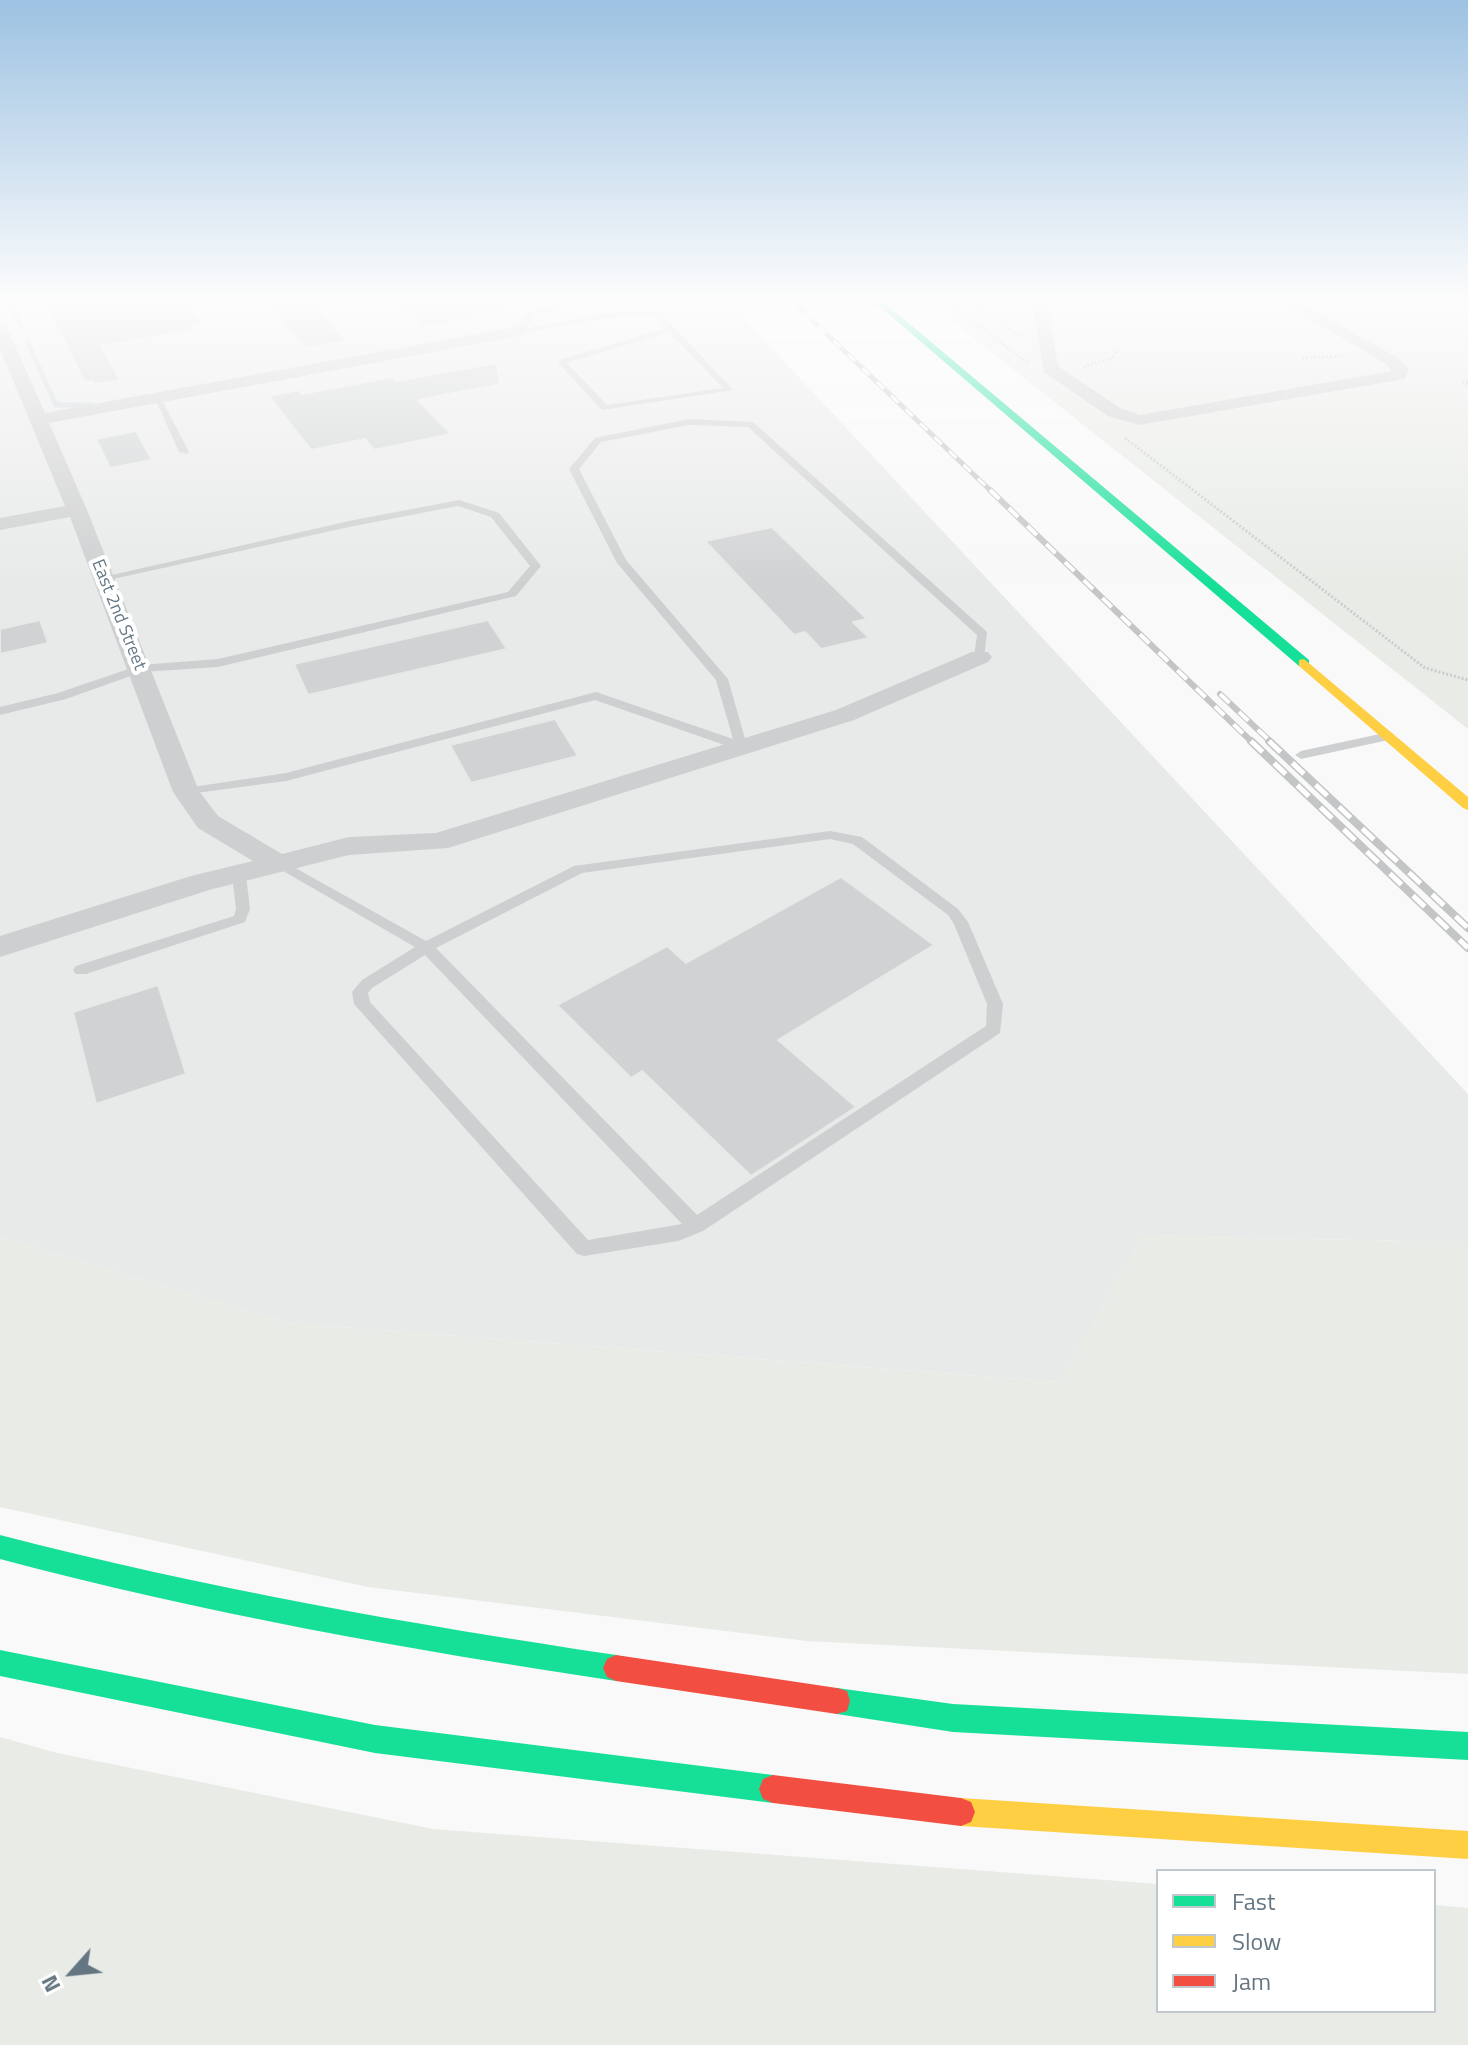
<!DOCTYPE html>
<style>
body{margin:0}
#map{position:relative;width:1468px;height:2045px;overflow:hidden;background:#f9f9f9;font-family:"Titillium Web",sans-serif}
canvas{display:block}
.legend{position:absolute;left:1156px;top:1869px;width:280px;height:144px;box-sizing:border-box;background:#fff;border:2px solid #c1c8cd;margin:0;padding:10px 14px;list-style:none;font-size:24px;color:#657683}
.legend li{display:flex;align-items:center;gap:16px;height:40px}
.legend b{width:40px;border:2px solid #c1c8cd}
.north{position:absolute;left:32px;top:1933px;width:80px;height:80px;-webkit-text-stroke:6px #fff;paint-order:stroke;rotate:243deg;font-size:22px;font-weight:700;line-height:32px;text-align:center;color:#657683}
.north::after{content:'';display:block;margin:auto;width:28px;height:36px;background:#657683;clip-path:polygon(50% 0,100% 100%,50% 72%,0 100%)}
</style>
<div id="map">
<canvas width="1468" height="2045"></canvas>
<ul class="legend">
<li><b style="height:10px;background:#16e098"></b>Fast</li>
<li><b style="height:10px;background:#ffcf43"></b>Slow</li>
<li><b style="height:10px;background:#f24e42"></b>Jam</li>
</ul>
<div class="north">N</div>
</div>
<script>
const ctx = document.querySelector('canvas').getContext('2d');
ctx.lineJoin = 'round';
function paint(path, color) {
  ctx.fillStyle = color;
  ctx.fill(path, 'evenodd');
}
function stroke(path, color, width, dash) {
  ctx.strokeStyle = color;
  ctx.lineWidth = width;
  ctx.lineCap = dash ? 'butt' : 'round';
  ctx.setLineDash(dash || []);
  ctx.stroke(path);
}
function label(font, color, halo, rows, align = 'center') {
  ctx.font = font + ' "Titillium Web",sans-serif';
  ctx.lineWidth = 8;
  ctx.setLineDash([]);
  ctx.textBaseline = 'middle';
  ctx.strokeStyle = halo;
  ctx.fillStyle = color;
  for (const [text, x, y, turn = 0] of rows) {
    ctx.save();
    ctx.translate(x, y);
    ctx.rotate((+turn || 0) * Math.PI / 180);
    ctx.textAlign = isNaN(turn) ? turn : align;
    if (halo) ctx.strokeText(text, 0, 0);
    ctx.fillText(text, 0, 0);
    ctx.restore();
  }
}
paint(new Path2D(`
 M0,299H726L1468,1094V1242L1142,1236L1059,1382L288,1323L0,1237Z`), '#e8e9e9');
paint(new Path2D(`
 M924,299H1468V729Z
 M1142,1236L1468,1242V1674L807,1641L368,1587L0,1507V1237L288,1323L1058,1382Z
 M0,1737L57,1753L433,1829L1158,1884V2011H1434V1905L1468,1908V2045H0Z`), '#e8ebe6');
stroke(new Path2D(`
 M8,299L22,329
 M27,341L56,405H92`), '#ced6d9', 5);
const building = new Path2D(`
 M73,299H182L201,324L190,326L193,330L101,346L120,380L94,384L93,381L85,382L45,303Z
 M262,299H307L347,341L306,348Z
 M393,299H504L505,311L424,327Z
 M496,363L500,384L418,400L451,434L374,450L365,439L311,450L269,396L299,390L302,394L393,377L397,381Z
 M136,431L152,460L110,468L96,439Z
 M772,527L867,619L853,622L869,638L821,649L805,632L794,635L705,541Z
 M40,620L48,643L0,654V629Z
 M488,620L507,649L308,695L294,664Z
 M555,719L578,756L471,783L450,745Z
 M841,877L934,945L778,1040L856,1107L751,1176L642,1071L631,1078L557,1005L667,946L686,963Z
 M158,985L186,1074L96,1104L73,1012Z`);
paint(building, '#d0d2d3');
stroke(building, '#e8e8e8', 2);
stroke(new Path2D(`
 M943,299L1028,363
 M969,299L1023,339
 M1302,358L1343,356
 M1083,367L1113,358L1117,349
 M1468,381L1463,382L1468,385
 M1125,438L1425,668L1468,680`), '#cbcccd', 3, [2, 2]);
paint(new Path2D(`
 M574,299H585L534,316L526,328L618,312H660L733,390L602,410L559,364V360L666,328L655,316H618L520,333L516,331L528,312ZM669,332L723,388L607,405L567,363Z
 M154,396L161,398L189,452L187,454L179,452Z
 M689,419L753,422L987,632L984,659L974,657L977,635L748,427L689,425L601,442L579,469L626,560L728,679L747,746L746,749H736L595,700L286,781L181,795V789L186,788L286,773L596,692L733,739L716,680L617,563L569,469L595,438Z
 M459,500L499,513L541,566L516,596L218,667L142,672L66,699L0,715V707L58,693L140,665L218,659L508,592L530,566L491,517L458,506L349,527L104,581L99,578L349,521Z
 M1389,732L1393,733V739L1301,759L1295,755L1301,751Z
 M830,831L862,837L958,909L968,922L1003,1004L1000,1033L703,1231L678,1241L584,1256L577,1254L354,1004L352,992L362,980L415,947L271,864L273,861H283L426,941L574,866ZM830,839L853,844L948,915L954,924L987,1004L986,1026L697,1215L436,948L582,873ZM425,955L682,1224L588,1240L370,1002L368,993L372,988Z
 M239,870L246,875L250,909L245,922L86,974H76L73,970L76,966L234,916L236,909L232,875Z`), '#cecfd0');
paint(new Path2D(`
 M1031,299H1047L1058,366L1120,408L1140,415L1392,371L1386,364L1277,299H1294L1398,358L1409,369L1405,379L1399,380L1139,425L1108,416L1044,372Z
 M0,325L8,330L45,413L520,326L528,331L520,336L49,423L87,510L199,791L218,816L282,854L349,837L436,833L836,710L972,652H988L992,657L988,662L854,720L448,848L349,855L209,890L0,957V936L191,876L253,861L198,828L173,792L70,517L0,530V518L65,506L0,349Z`), '#cecfd0');
paint(new Path2D(`
 M871,299H880L1309,660V666H1299Z
 M0,1535C203,1588 409,1624 616,1655L625,1659L629,1668L625,1677L616,1681C409,1650 203,1613 0,1559Z
 M0,1650L375,1725L773,1775L783,1779L787,1789L783,1799L773,1803L375,1753L0,1676Z
 M837,1688L953,1704L1468,1732V1760L953,1732L837,1714L827,1711L824,1701L827,1691Z`), '#16e098');
paint(new Path2D(`
 M1304,659L1468,797V810L1463,808L1299,666V660Z
 M961,1798L1468,1831V1859L961,1826L951,1822L947,1812L951,1802Z`), '#ffcf43');
paint(new Path2D(`
 M616,1655L837,1688L847,1691L850,1701L847,1711L837,1714L616,1681L607,1677L603,1668L607,1659Z
 M773,1775L961,1798L971,1802L975,1812L971,1822L961,1826L773,1803L763,1799L759,1789L763,1779Z`), '#f24e42');
const railFar2 = new Path2D(`
 M790,299L992,492`);
const railFar1 = new Path2D(`
 M990,490L1253,743
 M1220,694L1272,743`);
const rail = new Path2D(`
 M1251,741L1468,948
 M1269,741L1468,928`);
stroke(railFar2, '#c3c5c6', 5);
stroke(railFar1, '#c3c5c6', 6);
stroke(rail, '#c3c5c6', 8);
stroke(railFar2, '#fff', 3, [10]);
stroke(railFar1, '#fff', 4, [13]);
stroke(rail, '#fff', 5, [16]);
const sky = ctx.createLinearGradient(0, 0, 0, 585);
sky.addColorStop(0, '#9dc2e2');
sky.addColorStop(0.51, '#fcfcfc');
sky.addColorStop(1, '#fcfcfc00');
ctx.fillStyle = sky;
ctx.fillRect(0, 0, 1468, 585);
label('18px', '#657683', '#fff', [
 ["East 2nd Street",118,615,68]
]);
</script>
